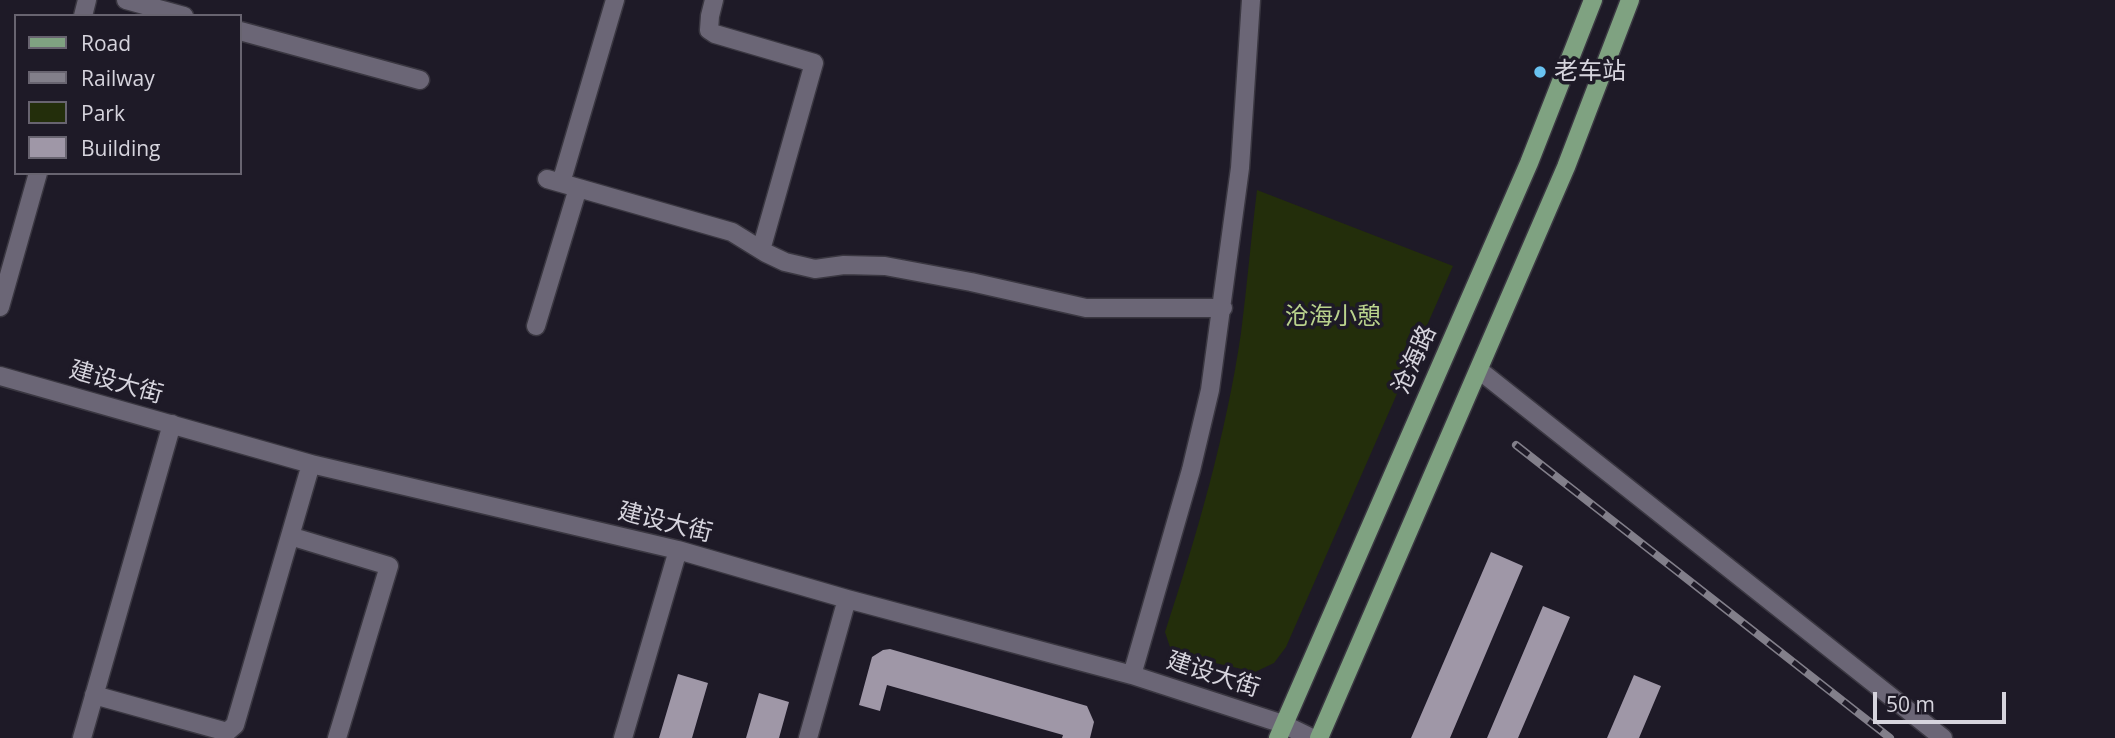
<!DOCTYPE html>
<meta charset="utf-8">
<style>
body{margin:0}
#map{position:relative;width:2115px;height:738px;overflow:hidden;background:#1e1a27;font-family:"Open Sans",sans-serif}
canvas{display:block}
.legend{position:absolute;left:14px;top:14px;width:228px;height:161px;box-sizing:border-box;background:#1e1a27;border:2px solid #686470;margin:0;padding:9px 12px;list-style:none;font-size:21px;color:#d6d4dd}
.legend li{display:flex;align-items:center;gap:14px;height:35px}
.legend b{width:35px;border:2px solid #686470}
.scale{position:absolute;left:1873px;top:692px;width:133px;height:32px;box-sizing:border-box;border:4px solid #d6d4dd;border-top:0;padding-left:9px;font-size:21px;line-height:24px;white-space:nowrap;color:#d6d4dd;-webkit-text-stroke:5px #1e1a27;paint-order:stroke}
</style>
<div id="map">
<canvas width="2115" height="738"></canvas>
<ul class="legend">
<li><b style="height:9px;background:#7fa281"></b>Road</li>
<li><b style="height:9px;background:#827f8a"></b>Railway</li>
<li><b style="height:19px;background:#232e0b"></b>Park</li>
<li><b style="height:19px;background:#9f97a7"></b>Building</li>
</ul>
<div class="scale">50 m</div>
</div>
<script>
const ctx = document.querySelector('canvas').getContext('2d');
ctx.lineJoin = 'round';
function paint(path, color) {
  ctx.fillStyle = color;
  ctx.fill(path, 'evenodd');
}
function stroke(path, color, width, dash) {
  ctx.strokeStyle = color;
  ctx.lineWidth = width;
  ctx.lineCap = dash ? 'butt' : 'round';
  ctx.setLineDash(dash || []);
  ctx.stroke(path);
}
function label(font, color, halo, rows, align = 'center') {
  ctx.font = font + ' "Open Sans","Noto Sans SC",sans-serif';
  ctx.lineWidth = 7;
  ctx.setLineDash([]);
  ctx.textBaseline = 'middle';
  ctx.strokeStyle = halo;
  ctx.fillStyle = color;
  for (const [text, x, y, turn = 0] of rows) {
    ctx.save();
    ctx.translate(x, y);
    ctx.rotate((+turn || 0) * Math.PI / 180);
    ctx.textAlign = isNaN(turn) ? turn : align;
    if (halo) ctx.strokeText(text, 0, 0);
    ctx.fillText(text, 0, 0);
    ctx.restore();
  }
}
paint(new Path2D(`
 M1257,190L1453,266L1286,647L1274,663L1255,672L1180,655L1170,647L1165,632C1197,535 1226,435 1241,333C1247,286 1251,238 1257,190Z`), '#232e0b');
paint(new Path2D(`
 M1491,552L1523,566L1450,738H1411Z
 M1543,606L1570,617L1518,738H1487Z
 M890,649L1087,706L1094,722L1090,738H1062L1063,735L887,685L880,711L859,705L872,657L883,650Z
 M678,674L708,683L692,738H659Z
 M1634,675L1661,686L1639,738H1607Z
 M759,693L789,702L779,738H746Z`), '#9f97a7');
const minor = new Path2D(`
 M126,0L184,16
 M714,0L710,16L709,30L715,34L814,63L761,250
 M83,16L87,0
 M240,31L420,80
 M547,179L732,232L766,253L785,262L815,269L844,265L885,266L971,282L1086,308H1223
 M561,183L615,0
 M0,307L38,173
 M536,326L578,188
 M1479,370L1943,738
 M0,376L311,464L678,550L847,599L1132,675L1283,724L1312,738
 M290,536L389,566L337,738
 M1132,675L1191,470L1210,390L1240,168L1251,0
 M94,695L227,732L235,725L311,464
 M82,738L172,424
 M623,738L678,550
 M808,738L847,599`);
const major = new Path2D(`
 M1278,738L1529,163L1593,0
 M1319,738L1566,167L1630,0`);
stroke(minor, '#3a3741', 21);
stroke(major, '#3a3741', 21);
stroke(minor, '#6b6676', 18);
stroke(major, '#7fa281', 18);
const rail = new Path2D(`
 M1516,445L1890,738`);
stroke(rail, '#827f8a', 8);
stroke(rail, '#1e1a27', 5, [16]);
for (const [x, y, r, color] of [
 [1540,72,7,"#69c3f1"]
]) {
  const dot = new Path2D();
  dot.arc(x, y, r, 0, 2 * Math.PI);
  ctx.fillStyle = color;
  ctx.fill(dot);
  stroke(dot, '#1e1a27', 2.5);
}
label('24px', '#d6d4dd', '#1e1a27', [
 ["老车站",1554,72]
], 'left');
label('24px', '#bad38d', '#1e1a27', [
 ["沧海小憩",1333,317]
]);
label('24px', '#d6d4dd', '#1e1a27', [
 ["沧海路",1415,360,-66],
 ["建设大街",116,383,16],
 ["建设大街",665,523,14],
 ["建设大街",1213,675,18]
]);
</script>
